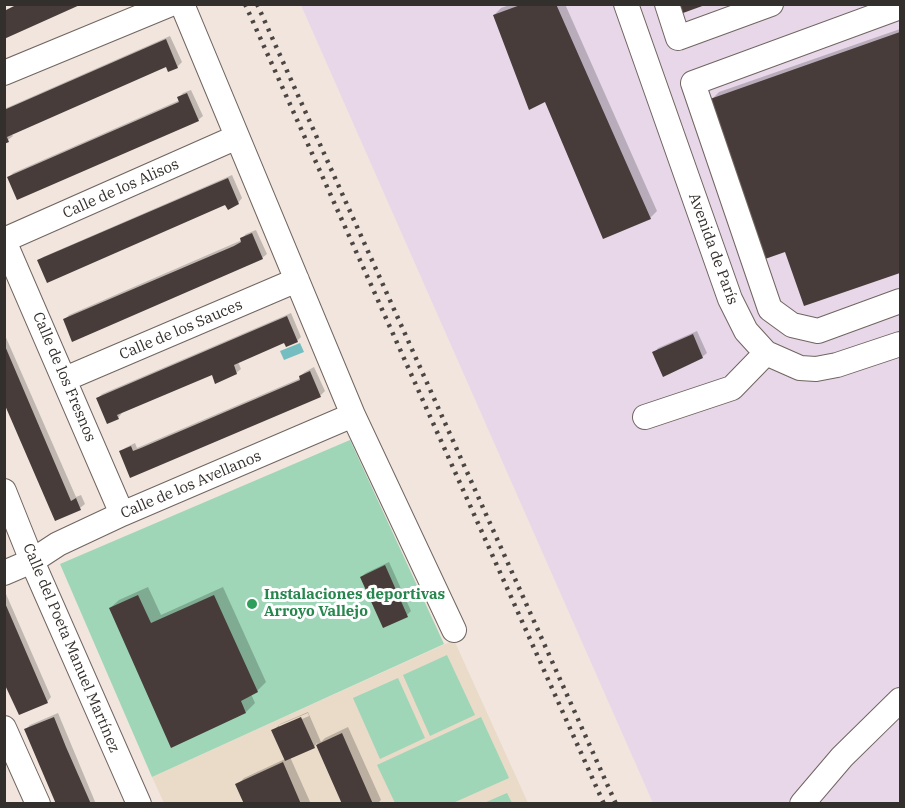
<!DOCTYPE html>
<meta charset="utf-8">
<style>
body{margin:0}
#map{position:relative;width:905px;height:808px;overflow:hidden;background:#f1e5de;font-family:"IBM Plex Serif",serif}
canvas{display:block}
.frame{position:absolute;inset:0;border:6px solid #332f2c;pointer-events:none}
</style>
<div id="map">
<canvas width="905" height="808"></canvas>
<div class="frame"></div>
</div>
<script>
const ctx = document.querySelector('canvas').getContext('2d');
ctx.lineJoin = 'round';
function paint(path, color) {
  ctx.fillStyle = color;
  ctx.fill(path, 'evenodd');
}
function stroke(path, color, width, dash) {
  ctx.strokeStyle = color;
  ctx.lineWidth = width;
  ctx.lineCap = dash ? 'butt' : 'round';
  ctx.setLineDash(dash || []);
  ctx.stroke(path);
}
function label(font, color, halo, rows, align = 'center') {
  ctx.font = font + ' "IBM Plex Serif",serif';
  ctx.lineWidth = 6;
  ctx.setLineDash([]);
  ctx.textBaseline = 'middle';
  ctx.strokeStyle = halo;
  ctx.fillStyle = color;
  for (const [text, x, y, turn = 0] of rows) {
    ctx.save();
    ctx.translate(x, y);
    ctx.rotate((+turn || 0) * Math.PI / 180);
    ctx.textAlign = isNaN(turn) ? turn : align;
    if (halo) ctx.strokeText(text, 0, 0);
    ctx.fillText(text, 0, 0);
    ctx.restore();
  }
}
paint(new Path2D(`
 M301,5H900V803H653Z`), '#e8d7e9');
paint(new Path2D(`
 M454,640L528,803H164L152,777Z`), '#e9dbc8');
paint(new Path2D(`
 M350,440L444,644L152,777L60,564Z
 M447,655L475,715L430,736L403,675Z
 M398,678L425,738L380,759L353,698Z
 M481,717L509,778L453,803H395L377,765Z
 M507,793L512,803H484Z`), '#9ed6b7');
paint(new Path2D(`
 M300,343L304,352L284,360L280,351Z`), '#74bdc0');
paint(new Path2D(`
 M512,4H565L657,211L650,218L546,100L494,15L501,8Z
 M900,29V271L805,304L786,250L712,99L719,92Z
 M170,36L182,62L177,67L166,65L11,133L13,136L4,143V109Z
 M191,90L203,116L198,120L9,177L13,173L180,100L178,98L183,93Z
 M232,175L242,198L238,203H226L39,261L43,257Z
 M256,230L267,254L262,258L64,320L69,315L242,240V238L246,234Z
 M291,313L301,337L297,341L285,342L238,362L241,369L236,373H213L122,412V413L118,418L98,398L102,394Z
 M697,331L707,353L702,357L654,353L658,348Z
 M4,333L76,497L81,495L85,504L80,508L56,519L4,399Z
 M314,367L325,391L321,395L131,476L121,452L125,448L135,443L137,448L301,378L300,376L305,372Z
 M389,562L411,611L407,615L361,577L366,573Z
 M148,587L161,615L223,587L266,682L257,691L251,694L255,703L246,712L110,608L119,600Z
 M6,594L51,697L47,702L4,679V595Z
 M308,712L321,742L325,738L348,727L381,800L377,804H344L317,743L314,747L290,757L311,804H246L237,785L244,778L285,759L273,731L280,724ZM308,713L309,716L279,729V725Z
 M58,713L96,804H57L26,729L30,725Z`), '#0003');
paint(new Path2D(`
 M18,4H82L4,39V11Z
 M523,4H556L651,219L603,239L545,102L529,110L493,15Z
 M680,5H705L683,13Z
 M900,32V273L804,306L785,252L765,259L710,99Z
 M166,39L178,68L168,72L166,67L7,137L9,142L4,144V110Z
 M187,93L199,121L17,200L7,177L179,102L177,97Z
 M228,178L239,204L228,210L225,205L47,283L37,260Z
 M252,233L263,259L72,342L63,319L234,246L241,242L240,238Z
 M287,316L298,342L286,347L284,343L234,365L237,374L215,384L212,375L117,415L119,419L107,424L96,398Z
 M693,334L703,358L663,377L652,352Z
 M5,346L71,501L76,498L81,510L55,521L4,403Z
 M310,371L321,397L130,478L119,451L131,446L133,451L141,448L300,380L299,376Z
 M385,565L408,617L383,628L360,577Z
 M138,595L151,623L214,595L258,692L241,701L246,713L171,748L109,608Z
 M5,603L48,703L19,715L4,683Z
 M54,717L66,747L91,804H56L24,729Z
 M301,717L315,748L285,761L271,730Z
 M342,733L373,804H342L316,745Z
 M283,762L301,804H244L235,784Z`), '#473c3a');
const minor = new Path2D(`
 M182,4L353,415L454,630
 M626,4L730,299L746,331L766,353L800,368L816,369L837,365L900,344
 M667,4L678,38L771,4
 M900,7L693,83L770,309L792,325L818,331L900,301
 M4,73L171,4
 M4,240L237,137
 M4,241L122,514
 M65,379L297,280
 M645,417L732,388L766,353
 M4,491L32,561L139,804
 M4,573L32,561L58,544L122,514L353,415
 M4,728L38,804
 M802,804L842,757L900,700`);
stroke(minor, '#70655f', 26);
stroke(minor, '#fff', 24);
stroke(new Path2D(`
 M245,4L604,804
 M257,4L616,804`), '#4b4643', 4.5, [3, 6]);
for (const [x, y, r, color] of [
 [252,604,6,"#2e9e5b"]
]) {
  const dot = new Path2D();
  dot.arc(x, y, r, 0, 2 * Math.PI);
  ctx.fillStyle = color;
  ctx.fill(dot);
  stroke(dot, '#fff', 2);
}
label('15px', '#332f2c', '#fff', [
 ["Calle de los Alisos",121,189,-24],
 ["Avenida de París",713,249,70],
 ["Calle de los Sauces",181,330,-23],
 ["Calle de los Fresnos",64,377,67],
 ["Calle de los Avellanos",191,485,-23],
 ["Calle del Poeta Manuel Martínez",71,648,67]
]);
label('bold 15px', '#27864d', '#fff', [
 ["Instalaciones deportivas",264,595],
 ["Arroyo Vallejo",264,612]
], 'left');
</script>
